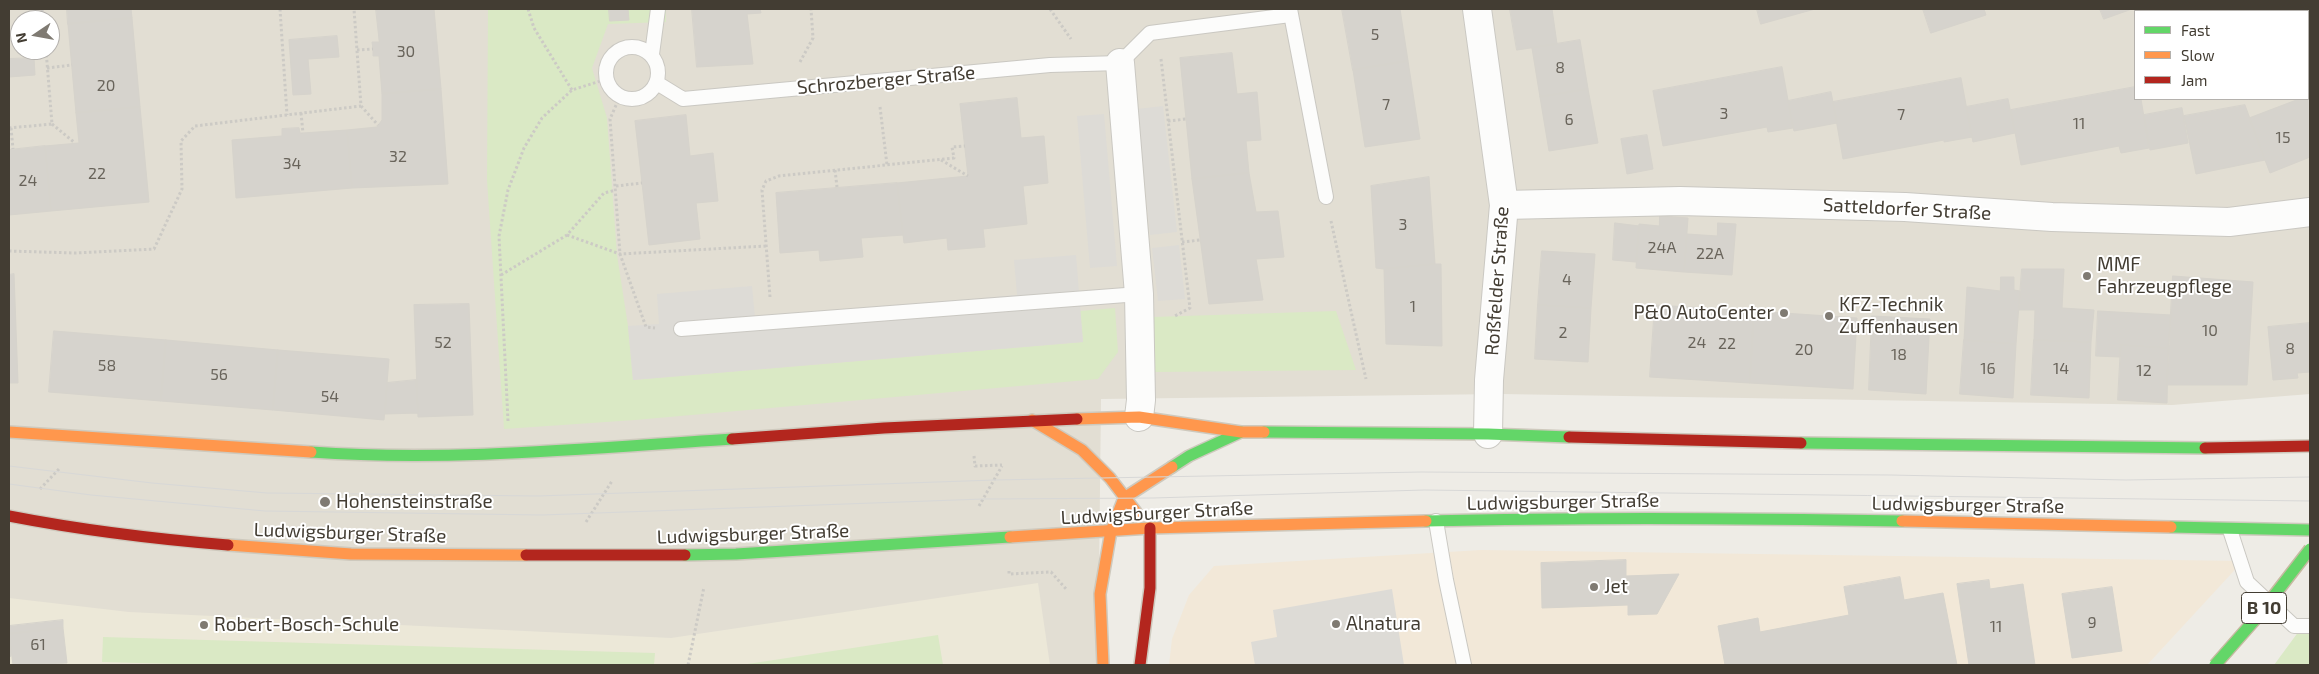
<!DOCTYPE html>
<meta charset="utf-8">
<style>
body{margin:0}
#map{position:relative;width:2319px;height:674px;overflow:hidden;background:#eeece6;font-family:"Exo 2",sans-serif}
canvas{display:block}
.frame{position:absolute;inset:0;border:10px solid #433d33;pointer-events:none}
.legend{position:absolute;left:2134px;top:10px;width:175px;height:90px;box-sizing:border-box;background:#fff;border:1px solid #b4b1ad;margin:0;padding:6px 9px;list-style:none;font-size:15px;color:#433d33}
.legend li{display:flex;align-items:center;gap:10px;height:25px}
.legend b{width:25px;border:1px solid #b4b1ad}
.north{position:absolute;left:10px;top:10px;width:50px;height:50px;box-sizing:border-box;background:#fff;border:1px solid #b4b1ad;border-radius:50%;rotate:258deg;font-size:14px;font-weight:700;line-height:20px;text-align:center;color:#433d33}
.north::after{content:'';display:block;margin:auto;width:18px;height:22px;background:#7f7a72;clip-path:polygon(50% 0,100% 100%,50% 72%,0 100%)}
</style>
<div id="map">
<canvas width="2319" height="674"></canvas>
<div class="frame"></div>
<ul class="legend">
<li><b style="height:6px;background:#63d668"></b>Fast</li>
<li><b style="height:6px;background:#ff974d"></b>Slow</li>
<li><b style="height:6px;background:#b3261e"></b>Jam</li>
</ul>
<div class="north">N</div>
</div>
<script>
const ctx = document.querySelector('canvas').getContext('2d');
ctx.lineJoin = 'round';
function paint(path, color) {
  ctx.fillStyle = color;
  ctx.fill(path, 'evenodd');
}
function stroke(path, color, width, dash) {
  ctx.strokeStyle = color;
  ctx.lineWidth = width;
  ctx.lineCap = dash ? 'butt' : 'round';
  ctx.setLineDash(dash || []);
  ctx.stroke(path);
}
function label(font, color, halo, rows, align = 'center') {
  ctx.font = font + ' "Exo 2",sans-serif';
  ctx.lineWidth = 4;
  ctx.setLineDash([]);
  ctx.textBaseline = 'middle';
  ctx.strokeStyle = halo;
  ctx.fillStyle = color;
  for (const [text, x, y, turn = 0] of rows) {
    ctx.save();
    ctx.translate(x, y);
    ctx.rotate((+turn || 0) * Math.PI / 180);
    ctx.textAlign = isNaN(turn) ? turn : align;
    if (halo) ctx.strokeText(text, 0, 0);
    ctx.fillText(text, 0, 0);
    ctx.restore();
  }
}
paint(new Path2D(`
 M9,9H2310V394L2172,405L1501,394L1101,399L1098,665H9ZM2135,11H2308V99H2135ZM20,20H50V50H20Z`), '#e2ded3');
paint(new Path2D(`
 M1481,550L2243,561L2147,665H1169L1172,639L1189,595L1214,566Z`), '#f2e8d8');
paint(new Path2D(`
 M1038,583L1050,665H9V598L129,612L671,638Z`), '#ece8d8');
paint(new Path2D(`
 M488,9H666V22L608,24L592,68L607,118L617,255L628,326L633,380L1083,342L1080,311L1115,308L1118,352L1098,379L635,420L504,429L487,180Z
 M1336,311L1356,370L1155,372L1153,317Z
 M2310,616V665H2274Z
 M938,635L943,665H741Z
 M103,637L655,653L654,665H210L102,662Z`), '#dae9c5');
paint(new Path2D(`
 M1163,106L1177,232L1150,235L1137,109Z
 M1104,114L1117,266L1090,268L1077,116Z
 M1179,245L1185,299L1158,301L1152,248Z
 M1076,255L1083,342L633,380L628,326L659,324L657,294L752,286L755,318L1017,295L1014,260Z
 M1392,589L1404,665H1255L1251,642L1277,637L1273,610Z`), '#dddbd6');
const building = new Path2D(`
 M67,9H131L132,18L68,24Z
 M376,9H434L441,89L382,94L379,56H373V49L372,42H379Z
 M609,9H628L629,20L610,21Z
 M692,9H760L761,13L747,14L753,64L697,67Z
 M1342,9H1400L1408,61L1353,70Z
 M1510,9H1552L1557,44L1517,50Z
 M1757,9H1815L1761,24Z
 M1923,9H1984L1986,15L1931,33Z
 M2100,9H2132L2104,19Z
 M132,18L140,107L76,113L68,24Z
 M337,36L339,57L308,59L311,94L293,95L289,40Z
 M1580,40L1588,89L1540,97L1532,48Z
 M1232,53L1237,94L1257,92L1261,140L1246,141L1249,173L1192,179L1180,58Z
 M34,58L35,75L9,77V59Z
 M1408,61L1420,139L1365,147L1353,70Z
 M1782,67L1793,128L1768,132L1767,127L1663,146L1653,91Z
 M1961,78L1972,137L1944,142V140L1843,159L1833,102Z
 M2135,87V99H2141L2149,148L2121,153L2119,146L2021,165L2011,110Z
 M441,89L448,184L352,188L347,130L377,127L382,120V94Z
 M1588,89L1598,143L1549,151L1540,97Z
 M1831,92L1837,123L1794,131L1788,101Z
 M2310,94V157L2270,173L2249,118L2299,99H2308V95Z
 M1017,98L1021,138L1044,136L1048,183L1023,186L1027,224L983,229L985,247L948,250L947,238L904,243L897,183L968,176L960,104Z
 M2008,99L2015,133L1973,142L1966,107Z
 M2245,105L2265,160L2196,174L2184,116Z
 M140,107L149,202L51,211L45,146L79,143L76,113Z
 M2182,108L2188,143L2150,150L2144,115Z
 M686,115L690,156L713,153L718,201L696,203L700,239L649,245L635,121Z
 M299,128L300,133H303L347,130L352,188L236,198L232,140L282,136V129Z
 M1647,135L1653,169L1627,174L1621,139Z
 M45,146L51,211L9,215V150Z
 M1249,173L1256,212L1278,211L1284,257L1256,259L1263,300L1209,304L1192,179Z
 M1429,177L1435,264L1384,269L1376,268L1371,186Z
 M897,183L903,235L861,238L863,257L820,261L819,250L780,253L776,193Z
 M1660,216L1688,218L1684,272L1636,268L1639,224L1659,226Z
 M1615,223L1639,226L1636,262L1613,260Z
 M1718,223L1736,224L1732,275L1684,272L1687,234L1717,236Z
 M1542,251L1595,254L1591,308L1538,305Z
 M1435,264H1441L1442,346L1386,344L1384,269Z
 M2022,269H2064L2062,308L2094,310L2091,342L2034,340L2035,310H2019Z
 M14,274L18,383H9V275Z
 M2173,276L2253,282L2247,385H2167Z
 M2001,277H2014V290L2020,291L2016,344L1964,340L1967,287L2000,291Z
 M469,304L473,415L418,417L414,305Z
 M1538,305L1591,308L1588,362L1535,359Z
 M1655,305L1754,311L1750,383L1650,377Z
 M1754,311L1857,318L1853,389L1750,383Z
 M2098,311L2171,315L2168,348L2121,345L2120,357L2096,356Z
 M1872,316L1930,319L1926,394L1869,390Z
 M2310,323V372L2297,373L2298,378L2273,380L2268,327Z
 M54,331L166,340L161,401L49,392Z
 M166,340L278,350L273,410L161,401Z
 M1964,340L2016,344L2013,398L1960,394Z
 M2034,340L2091,342L2089,398L2031,395Z
 M2121,345L2168,348L2167,403L2118,400Z
 M278,350L389,359L384,420L273,410Z
 M416,380L418,413L385,414L387,383Z
 M1626,560V576L1679,574L1657,614L1628,615V605L1542,608L1541,563Z
 M1900,577L1904,600L1943,593L1957,665H1725L1718,626L1758,618L1760,632L1849,615L1844,587Z
 M1989,580L1990,589L2023,584L2035,665H1969L1957,584Z
 M2112,587L2122,651L2072,658L2062,594Z
 M63,620V628L9,634L11,656L9,657V626Z
 M63,628L67,663L13,665L9,634Z`);
paint(building, '#d6d3cd');
stroke(building, '#d6d3cc', 1);
const lane = new Path2D(`
 M1290,9L1326,197
 M606 73a26 26 0 1 1 52 0a26 26 0 1 1-52 0Z
 M652,54L658,9
 M657,83L683,99L1050,65L1120,63L1150,33L1290,15
 M681,329L1139,294
 M1436,521L1446,580L1464,665
 M2230,530L2247,582L2294,626H2310`);
const street = new Path2D(`
 M1477,9L1504,205L1489,380L1488,434
 M1120,63L1139,294L1141,400L1139,417
 M1504,205L1680,201L1905,207L2052,217L2229,222L2310,212`);
const fast = new Path2D(`
 M1264,432L1488,434L1569,437
 M1801,443L2205,448
 M311,452C451,462 591,448 732,439
 M1172,467L1189,456L1241,432
 M1426,521C1585,517 1743,518 1902,521
 M2171,527L2310,530
 M685,555L736,554L1010,537`);
const slow = new Path2D(`
 M1077,419L1139,417L1241,432H1264
 M1032,420L1082,450L1110,478L1136,512
 M9,432L311,452
 M1902,521L2171,527
 M1010,537L1150,528L1426,521
 M228,545L351,554L526,555
 M1103,665L1100,594L1111,531L1124,498L1172,467`);
const jam = new Path2D(`
 M1569,437L1801,443
 M732,439L884,428L1077,419
 M2205,448L2310,446
 M9,516C81,530 154,539 228,545
 M526,555H685
 M1140,665L1150,588V528`);
stroke(lane, '#cac8c2', 16);
stroke(street, '#cac8c2', 30);
stroke(fast, '#cec9bd', 14);
stroke(slow, '#cec9bd', 14);
stroke(jam, '#cec9bd', 14);
stroke(new Path2D(`
 M42,9L43,20
 M280,9L287,115
 M528,9L534,28L572,90
 M1050,9L1071,39
 M357,50L373,49
 M1161,59L1190,308L1173,317
 M800,62L813,38L811,9
 M47,68L72,65
 M620,96L610,119L620,254L646,327L655,328
 M361,106L378,125
 M880,107L887,165
 M301,113L303,133
 M1168,121L1186,119
 M52,124L75,143
 M9,128L52,124L46,50
 M11,128L13,149
 M941,160L968,176
 M835,170L837,187
 M616,186L642,183
 M1331,221L1366,379
 M567,235L620,254L766,246
 M1182,242L1200,240
 M9,251L75,253L154,249L182,189L181,141L195,126L361,106L354,9
 M501,275L567,235L604,193L616,190
 M770,297L762,190L766,181L779,176L954,158L952,147L965,146
 M508,421L499,236L508,190L524,148L542,118L572,90L607,79
 M974,456L975,466L1002,465
 M40,489L60,468
 M979,506L1002,466
 M586,522L612,481
 M1009,571V574L1051,572L1067,590
 M688,665L704,587`), '#cccac5', 3, [2.5, 2.5]);
stroke(lane, '#fcfcfb', 14);
stroke(street, '#fcfcfb', 28);
stroke(fast, '#63d668', 11);
stroke(slow, '#ff974d', 11);
stroke(jam, '#b3261e', 11);
stroke(new Path2D(`
 M9,466L152,483L267,493L538,496L994,480L1421,472L1891,475L2126,480L2310,477
 M9,484L91,495L265,511L542,515L983,499L1153,498L1424,490L2310,501`), '#d8d8d7', 1);
const fastBridge = new Path2D(`
 M2215,665L2259,615L2310,549`);
stroke(fastBridge, '#c6baa1', 14, []);
stroke(fastBridge, '#63d668', 11);
for (const [x, y, r, color] of [
 [2087,276,5,"#7f7a72"],
 [1784,313,5,"#7f7a72"],
 [1829,316,5,"#7f7a72"],
 [325,502,6,"#7f7a72"],
 [1594,587,5,"#7f7a72"],
 [1336,624,5,"#7f7a72"],
 [204,625,5,"#7f7a72"]
]) {
  const dot = new Path2D();
  dot.arc(x, y, r, 0, 2 * Math.PI);
  ctx.fillStyle = color;
  ctx.fill(dot);
  stroke(dot, '#fff', 2);
}
label('16px', '#69645b', null, [
 ["5",1375,35],
 ["30",406,52],
 ["8",1560,68],
 ["20",106,86],
 ["7",1386,105],
 ["3",1724,114],
 ["7",1901,115],
 ["6",1569,120],
 ["11",2079,124],
 ["15",2283,138],
 ["32",398,157],
 ["34",292,164],
 ["22",97,174],
 ["24",28,181],
 ["3",1403,225],
 ["24A",1662,248],
 ["22A",1710,254],
 ["4",1567,280],
 ["1",1413,307],
 ["10",2210,331],
 ["2",1563,333],
 ["52",443,343],
 ["24",1697,343],
 ["22",1727,344],
 ["8",2290,349],
 ["20",1804,350],
 ["18",1899,355],
 ["58",107,366],
 ["16",1988,369],
 ["14",2061,369],
 ["12",2144,371],
 ["56",219,375],
 ["54",330,397],
 ["9",2092,623],
 ["11",1996,627],
 ["61",38,645]
]);
for (const [x, y, w] of [
 [2264,608,45]
]) {
  const box = new Path2D();
  box.roundRect(x - w / 2, y - 15.5, w, 31, 4);
  ctx.fillStyle = '#fff';
  ctx.fill(box);
  stroke(box, '#433d33', 1);
}
label('bold 18px', '#433d33', null, [
 ["B 10",2264,608]
]);
label('19px', '#433d33', '#fff', [
 ["Schrozberger Straße",886,80,-5],
 ["Satteldorfer Straße",1907,209,3],
 ["Roßfelder Straße",1497,281,-86],
 ["Ludwigsburger Straße",1563,502,-1],
 ["Ludwigsburger Straße",1968,505,1],
 ["Ludwigsburger Straße",1157,513,-3],
 ["Ludwigsburger Straße",350,533,2],
 ["Ludwigsburger Straße",753,534,-2]
]);
label('19px', '#433d33', '#fff', [
 ["MMF",2097,265],
 ["Fahrzeugpflege",2097,287],
 ["KFZ-Technik",1839,305],
 ["Zuffenhausen",1839,327],
 ["P&O AutoCenter",1774,313,"right"],
 ["Hohensteinstraße",336,502],
 ["Jet",1604,587],
 ["Alnatura",1346,624],
 ["Robert-Bosch-Schule",214,625]
], 'left');
</script>
